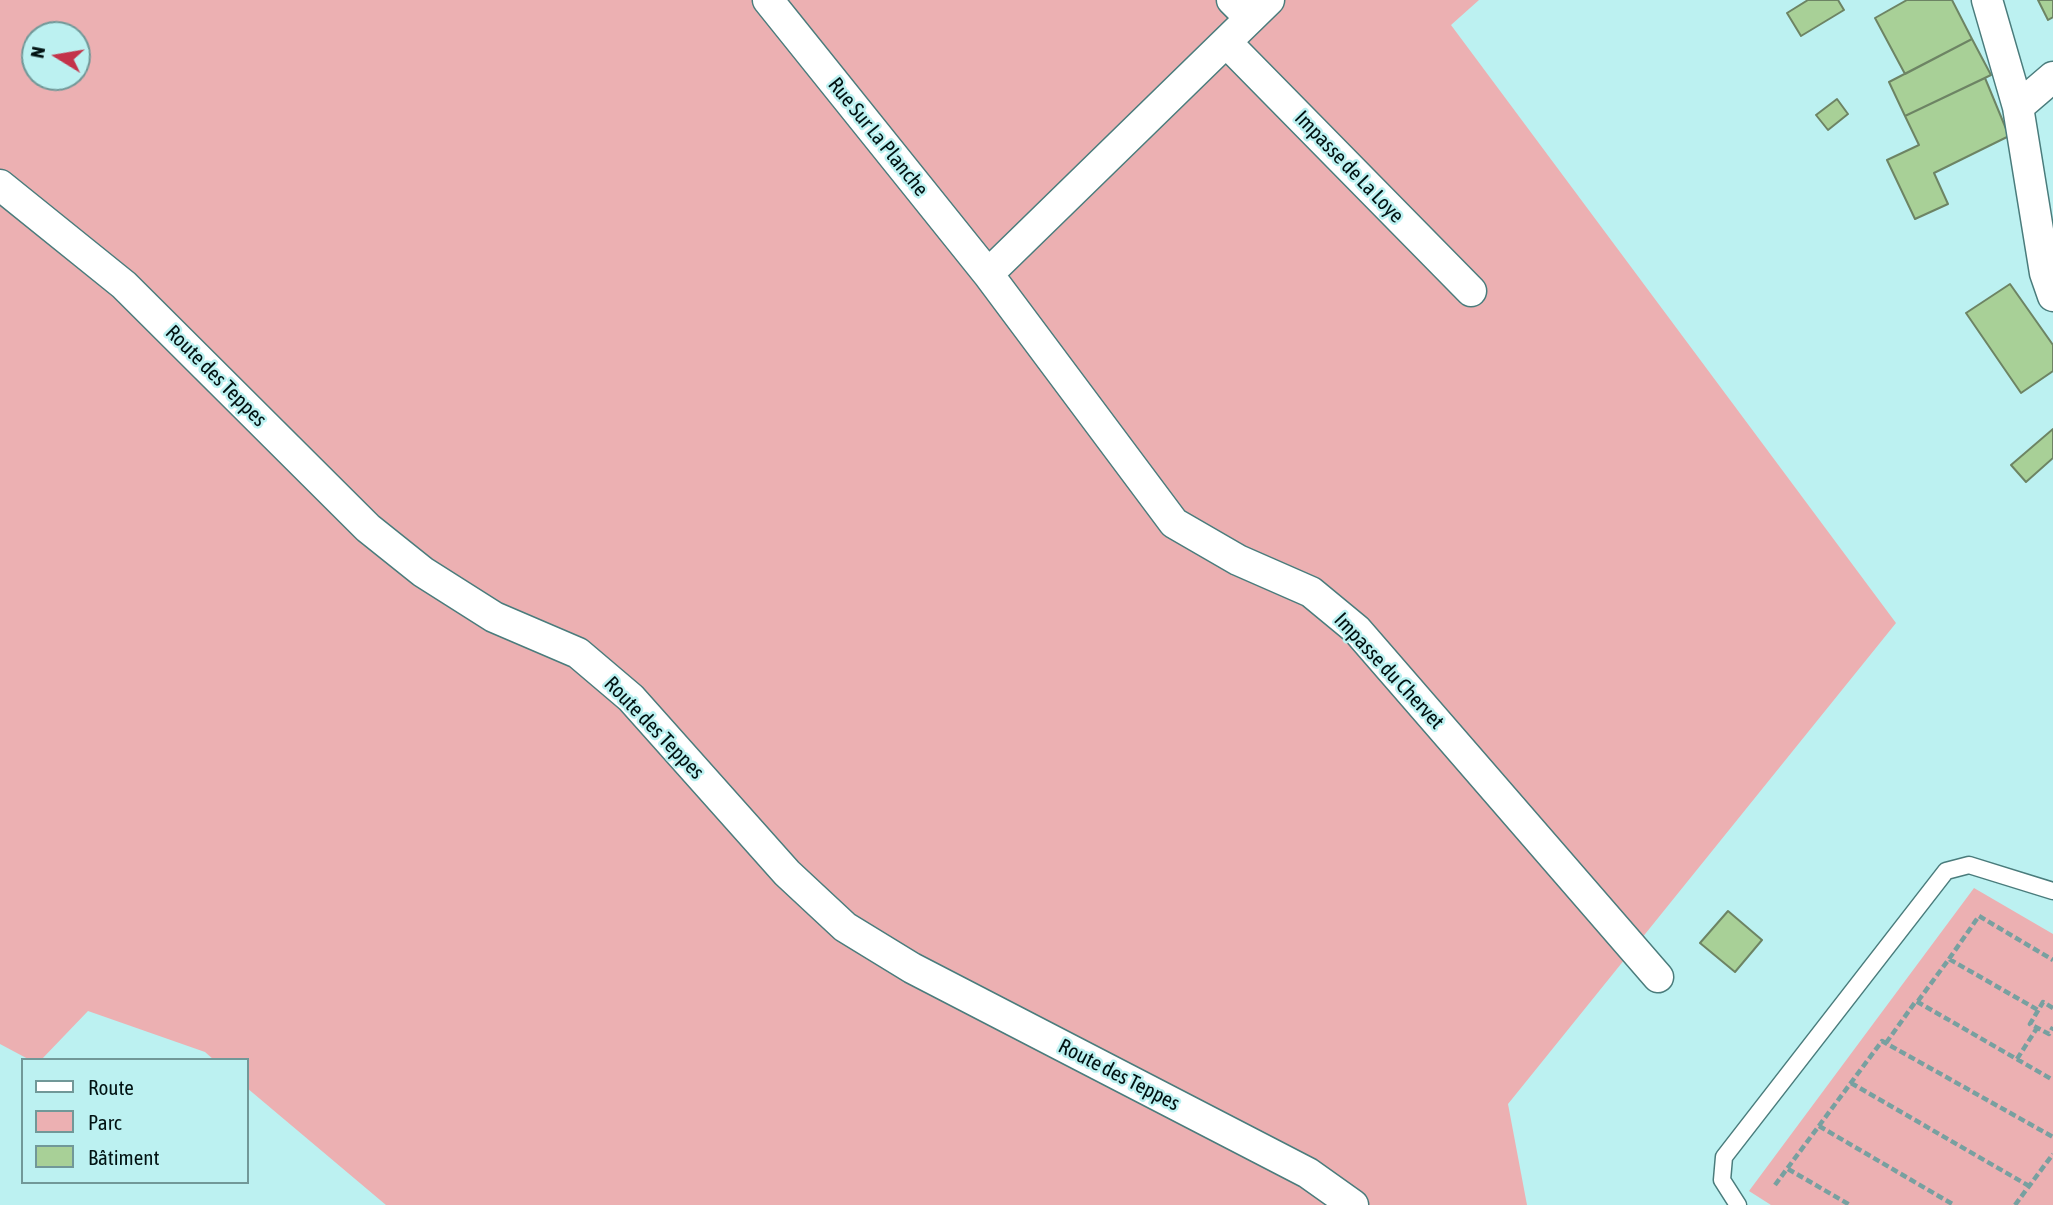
<!DOCTYPE html>
<meta charset="utf-8">
<style>
body{margin:0}
#map{position:relative;width:2053px;height:1205px;overflow:hidden;background:#bcf1f1;font-family:"Asap Condensed",sans-serif}
canvas{display:block}
.legend{position:absolute;left:21px;top:1058px;width:228px;height:126px;box-sizing:border-box;background:#bcf1f1;border:2px solid #719898;margin:0;padding:9px 12px;list-style:none;font-size:21px;color:#011212}
.legend li{display:flex;align-items:center;gap:14px;height:35px}
.legend b{width:35px;border:2px solid #719898}
.north{position:absolute;left:21px;top:21px;width:70px;height:70px;box-sizing:border-box;background:#bcf1f1;border:2px solid #719898;border-radius:50%;rotate:281deg;font-size:19px;font-weight:700;line-height:28px;text-align:center;color:#011212}
.north::after{content:'';display:block;margin:auto;width:24px;height:32px;background:#c3334a;clip-path:polygon(50% 0,100% 100%,50% 72%,0 100%)}
</style>
<div id="map">
<canvas width="2053" height="1205"></canvas>
<ul class="legend">
<li><b style="height:9px;background:#fff"></b>Route</li>
<li><b style="height:19px;background:#ecb0b2"></b>Parc</li>
<li><b style="height:19px;background:#a8d097"></b>Bâtiment</li>
</ul>
<div class="north">N</div>
</div>
<script>
const ctx = document.querySelector('canvas').getContext('2d');
ctx.lineJoin = 'round';
function paint(path, color) {
  ctx.fillStyle = color;
  ctx.fill(path, 'evenodd');
}
function stroke(path, color, width, dash) {
  ctx.strokeStyle = color;
  ctx.lineWidth = width;
  ctx.lineCap = dash ? 'butt' : 'round';
  ctx.setLineDash(dash || []);
  ctx.stroke(path);
}
function label(font, color, halo, rows, align = 'center') {
  ctx.font = font + ' "Asap Condensed",sans-serif';
  ctx.lineWidth = 5;
  ctx.setLineDash([]);
  ctx.textBaseline = 'middle';
  ctx.strokeStyle = halo;
  ctx.fillStyle = color;
  for (const [text, x, y, turn = 0] of rows) {
    ctx.save();
    ctx.translate(x, y);
    ctx.rotate((+turn || 0) * Math.PI / 180);
    ctx.textAlign = isNaN(turn) ? turn : align;
    if (halo) ctx.strokeText(text, 0, 0);
    ctx.fillText(text, 0, 0);
    ctx.restore();
  }
}
paint(new Path2D(`
 M0,0H1479L1451,25L1896,623L1508,1104L1527,1205H386L247,1088V1060H214L205,1052L88,1011L41,1060H30L0,1044ZM35,35H77V77H35Z
 M1974,888L2053,934V1205H1771L1749,1191Z`), '#ecb0b2');
const building = new Path2D(`
 M1808,0H1838L1844,10L1801,36L1787,13Z
 M1907,0H1952L1972,39L1905,74L1875,18Z
 M2038,0H2053V17L2048,20Z
 M1972,39L1991,75L1905,116L1889,82Z
 M1985,78L2009,136L1934,173L1948,204L1915,219L1887,160L1919,145L1905,116Z
 M1837,99L1848,114L1828,130L1816,115Z
 M2010,284L2053,345V371L2021,393L1966,313Z
 M2053,429V458L2026,482L2011,465Z
 M1728,911L1762,940L1735,972L1700,943Z`);
paint(building, '#a8d097');
stroke(building, '#6d8464', 2);
const lane = new Path2D(`
 M1738,1205L1722,1180L1724,1157L1946,871L1969,865L2053,891`);
const street = new Path2D(`
 M768,0L988,274L1174,523L1238,560L1311,592L1357,630L1658,977
 M1232,0L1250,18
 M1987,0L2018,107L2045,273L2053,296
 M1226,42L1471,291
 M2018,107L2053,77
 M0,185L124,285L368,528L423,572L494,617L578,653L631,698L787,873L845,927L912,968L1308,1173L1353,1205
 M988,274L1269,0`);
stroke(lane, '#4a7c7c', 19);
stroke(street, '#4a7c7c', 33);
stroke(new Path2D(`
 M1949,959L1979,916L2053,960
 M1918,1001L1949,959L2038,1010
 M2053,1008L2043,1002L2030,1024L2049,1034L2053,1027
 M1886,1043L1916,1001L2053,1080
 M2017,1059L2037,1028
 M1851,1083L2029,1186
 M1819,1126L1954,1205
 M1788,1169L1850,1205
 M1775,1185L1882,1041L2053,1137
 M2015,1205L2053,1154`), '#78a0a0', 4.5, [7, 3.5]);
stroke(lane, '#fff', 16);
stroke(street, '#fff', 30);
label('21px', '#011212', '#bcf1f1', [
 ["Rue Sur La Planche",878,137,51],
 ["Impasse de La Loye",1349,167,46],
 ["Route des Teppes",216,376,45],
 ["Impasse du Chervet",1389,671,47],
 ["Route des Teppes",654,728,46],
 ["Route des Teppes",1119,1075,27]
]);
</script>
